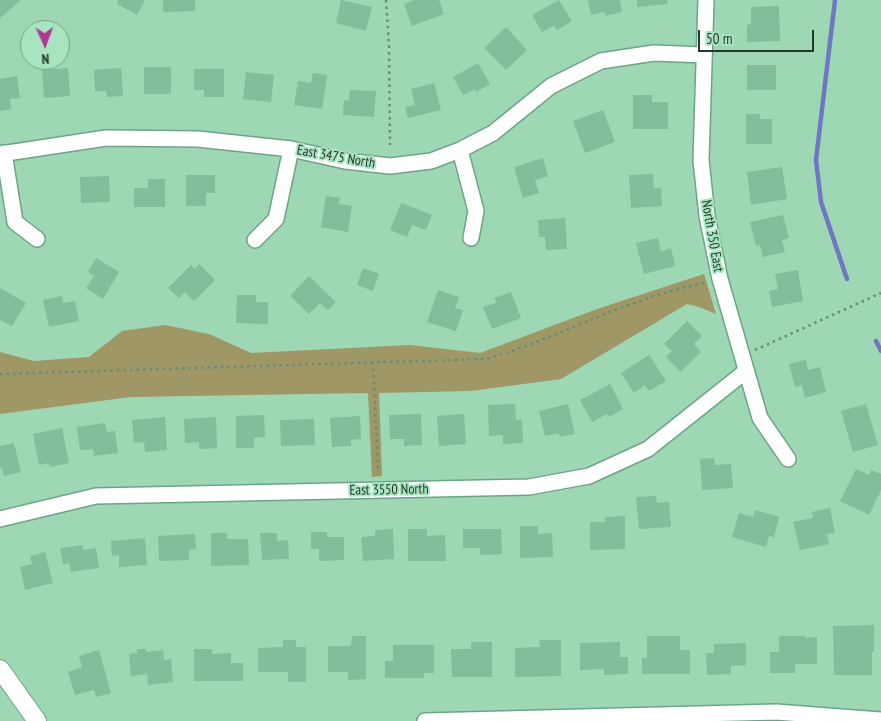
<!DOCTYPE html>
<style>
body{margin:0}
#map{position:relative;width:881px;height:721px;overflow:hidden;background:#9dd7b4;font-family:"PT Sans Narrow",sans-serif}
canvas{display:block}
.north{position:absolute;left:20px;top:20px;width:50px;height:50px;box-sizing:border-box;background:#a9e4c1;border:1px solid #73a086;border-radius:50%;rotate:178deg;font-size:14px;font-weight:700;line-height:20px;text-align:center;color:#233a2d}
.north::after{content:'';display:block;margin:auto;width:18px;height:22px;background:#ad3992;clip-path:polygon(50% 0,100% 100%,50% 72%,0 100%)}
.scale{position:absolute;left:698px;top:30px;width:116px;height:22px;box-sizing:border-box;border:2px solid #233a2d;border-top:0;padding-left:6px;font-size:15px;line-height:18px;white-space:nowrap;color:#233a2d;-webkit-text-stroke:4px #a9e4c1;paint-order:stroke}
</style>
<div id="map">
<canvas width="881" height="721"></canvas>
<div class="north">N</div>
<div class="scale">50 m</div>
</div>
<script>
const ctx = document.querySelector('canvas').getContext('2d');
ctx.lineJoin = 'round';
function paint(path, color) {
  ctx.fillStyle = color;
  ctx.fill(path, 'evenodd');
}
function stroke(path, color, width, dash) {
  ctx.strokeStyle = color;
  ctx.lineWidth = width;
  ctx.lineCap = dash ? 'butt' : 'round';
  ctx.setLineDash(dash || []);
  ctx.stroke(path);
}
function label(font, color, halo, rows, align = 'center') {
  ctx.font = font + ' "PT Sans Narrow",sans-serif';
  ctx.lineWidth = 4;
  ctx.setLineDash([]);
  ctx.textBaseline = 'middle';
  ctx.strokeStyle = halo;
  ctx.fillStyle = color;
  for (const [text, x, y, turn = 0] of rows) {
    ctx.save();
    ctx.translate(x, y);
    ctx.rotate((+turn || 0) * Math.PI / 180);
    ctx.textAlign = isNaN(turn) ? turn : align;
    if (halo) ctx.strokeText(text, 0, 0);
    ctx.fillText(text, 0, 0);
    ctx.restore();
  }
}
paint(new Path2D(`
 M704,274L716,314L699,307L687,304L561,379L471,391L379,393L382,476L372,477L368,393L131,397L0,414V352L34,361L89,357L122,331L165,325L209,334L251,353L410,345L480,353L597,309Z`), '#a09766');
stroke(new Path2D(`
 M835,0L816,160L821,202L847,279
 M876,341L881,351`), '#6f77c0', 4.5);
paint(new Path2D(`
 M0,0H21L0,18Z
 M118,0H145L137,15L117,4Z
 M163,0H195V11L163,12Z
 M341,0L372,7L366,31L336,23Z
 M414,0H439L444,14L412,26L404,4Z
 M559,0L572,21L557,30L554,26L542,32L532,15Z
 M588,0H620L622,12L605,16V12L591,15Z
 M637,0H667L668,4L637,7Z
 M779,6L780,41L747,42V25L751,24V7Z
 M506,27L527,50L506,70L484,48Z
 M478,63L490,84L476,92L475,89L463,95L453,77Z
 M747,65H776V90H747Z
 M144,67H171V94H144Z
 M68,68L70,96L44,98L42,70Z
 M121,68L123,96L107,97L106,91H95L94,70Z
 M194,69H224V97H204V90H194Z
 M246,72L274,75L271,102L243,99Z
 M313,73L327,75L322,109L294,105L298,81L311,83Z
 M17,76L20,98L10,99L11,109L0,111V79Z
 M434,83L441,110L408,118L405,107L415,105L411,89Z
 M350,90L376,91L374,117L343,115L344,100L349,101Z
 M633,95H652V102H668V129H633Z
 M603,110L615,142L585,153L573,121Z
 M746,114H760V119H772V144H746Z
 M543,158L548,176L535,180L539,193L523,198L514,167Z
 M782,167L787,199L751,205L747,172Z
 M653,174L654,188H661L662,206L631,208L629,175Z
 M186,175H215V193H206V206H186Z
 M109,176L110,202L81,203L80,177Z
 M148,179H165V207H134V188H148Z
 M326,196L340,198L339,204L352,206L348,232L321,227Z
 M401,203L432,215L426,230L412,225L407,237L390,230Z
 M783,215L789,238L782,240L785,252L763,257L760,245L756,246L750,222Z
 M565,218L567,249L546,250L545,237H539L538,220Z
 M658,238L661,251L671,248L675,266L644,274L636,243Z
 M96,258L119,272L103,299L86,288L94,276L88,272Z
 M199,264L215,280L194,301L185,292L179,298L168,288L191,265L195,269Z
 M363,268L379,274L373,291L357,285Z
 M798,270L803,301L772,307L769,291L778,289L775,274Z
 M309,276L336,302L328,310L320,303L309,314L290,296Z
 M0,288L26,303L12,326L0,320Z
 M438,290L459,297L455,308L463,310L456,331L427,322Z
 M511,292L521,318L492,329L483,307L496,303L495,298Z
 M237,295H256V302H268V324L236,323Z
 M62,296L63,303L75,301L79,321L49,327L43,300Z
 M687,321L702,336L694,344L701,352L681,372L666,357L672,351L664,344Z
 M649,355L666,381L649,391L645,385L634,393L621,373Z
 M806,360L808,370L820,367L826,392L805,398L802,385L795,387L789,364Z
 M610,384L623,409L609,417L607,414L592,422L580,400Z
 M515,404L516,420L522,419L523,443L503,444V435L489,436L488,405Z
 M568,404L575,434L560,437L559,433L545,436L539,411Z
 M866,404L878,445L853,452L841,411Z
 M421,414L422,445L404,446V439H390L389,415Z
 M464,414L466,444L439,446L437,416Z
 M264,415L265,437L254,438V448H236V416Z
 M360,416L361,439L351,440V446L332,447L330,418Z
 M165,417L167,450L145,452L144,442L134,443L132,420Z
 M216,417L217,448L199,449V442L185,443L184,419Z
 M314,419L315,445L281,446L280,420Z
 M105,423L107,432L115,431L118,453L94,456L93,449L80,450L77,427Z
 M62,428L69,463L50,467L49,463L39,465L33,434Z
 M14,443L21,472L4,476L2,468H0V446Z
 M714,458L715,465L731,464L733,488L702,490L700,459Z
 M856,469L869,475L871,470L881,474V490L869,515L840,501Z
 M656,496L657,503L669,502L671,527L639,529L636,497Z
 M830,508L835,533L827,534L829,544L800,550L793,522L813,518L812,512Z
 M755,510L779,517L774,537L769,536L766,547L732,537L739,513L753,517Z
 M625,516V549L590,550V522H605V517Z
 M520,526H538V534L552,533L553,557L520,558Z
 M393,529L394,559L363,561L361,537L375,536V530Z
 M408,529H427V536L445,535L446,561H408Z
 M463,529H501L502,554L480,555V548H463Z
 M311,532H327V537H344V560L319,561V549H311Z
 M211,533H227V539H248L249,565L211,566Z
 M260,533H277V541L288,540L289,559L262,560Z
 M195,534L196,549L189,550V560L159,561L158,536Z
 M145,538L147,565L119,567V555L112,556L111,541Z
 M83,545V550L96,548L99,568L71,572L69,563L63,564L60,548Z
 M45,552L53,583L25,590L20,567L32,564L30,556Z
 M874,625V652H872V675H834L833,626Z
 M352,636H366V679L348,680V672H328V646H351Z
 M647,636H680V650H690V674H642V658H647Z
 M779,636H805V638L817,637V664H795V673H770V652H779Z
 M283,640H296V647H306V682H288V672H258V648L283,647Z
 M539,640H561V676L515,677V648L540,647Z
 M471,642H492V677H452L451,649H471Z
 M620,642V657H628V674L604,675V669L580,670V643Z
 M746,643V665L731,666V674L707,675L706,653H714V644Z
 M393,645H434V673H424V678H385V661H393Z
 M137,649H146V652L163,650L164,660L171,659L173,682L148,685L147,674L131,676L129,654L137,653Z
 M194,649H212V654L231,653V663H243V681H194Z
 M99,650L111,693L96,697L94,690L75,695L68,672L82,667L79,656Z`), '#83bd9b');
const minor = new Path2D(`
 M706,0L701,160L707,216L720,279L760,418L788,459
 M460,150L476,211L471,238
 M4,153L15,222L37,239
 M0,154L106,138L198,139L291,149L345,161L390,166L431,161L460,150L493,133L551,86L601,61L654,53L704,55
 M255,240L276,219L291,149
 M0,519L96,496L529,487L589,476L648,449L746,371
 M425,721L776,712L881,720`);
const tertiary = new Path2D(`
 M0,669L37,721`);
stroke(minor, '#6ca584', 18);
stroke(tertiary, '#6ca584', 20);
stroke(new Path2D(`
 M386,0L389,46L390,145
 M755,350L881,293
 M373,362L378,470
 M0,374L485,359C535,346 581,322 629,305C655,295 680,288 707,282`), '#648e75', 2.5, [2.5, 4]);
stroke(minor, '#fff', 15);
stroke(tertiary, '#fff', 18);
label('14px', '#233a2d', '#a9e4c1', [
 ["East 3475 North",336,157,10],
 ["North 350 East",712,236,80],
 ["East 3550 North",389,490,-1]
]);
</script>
